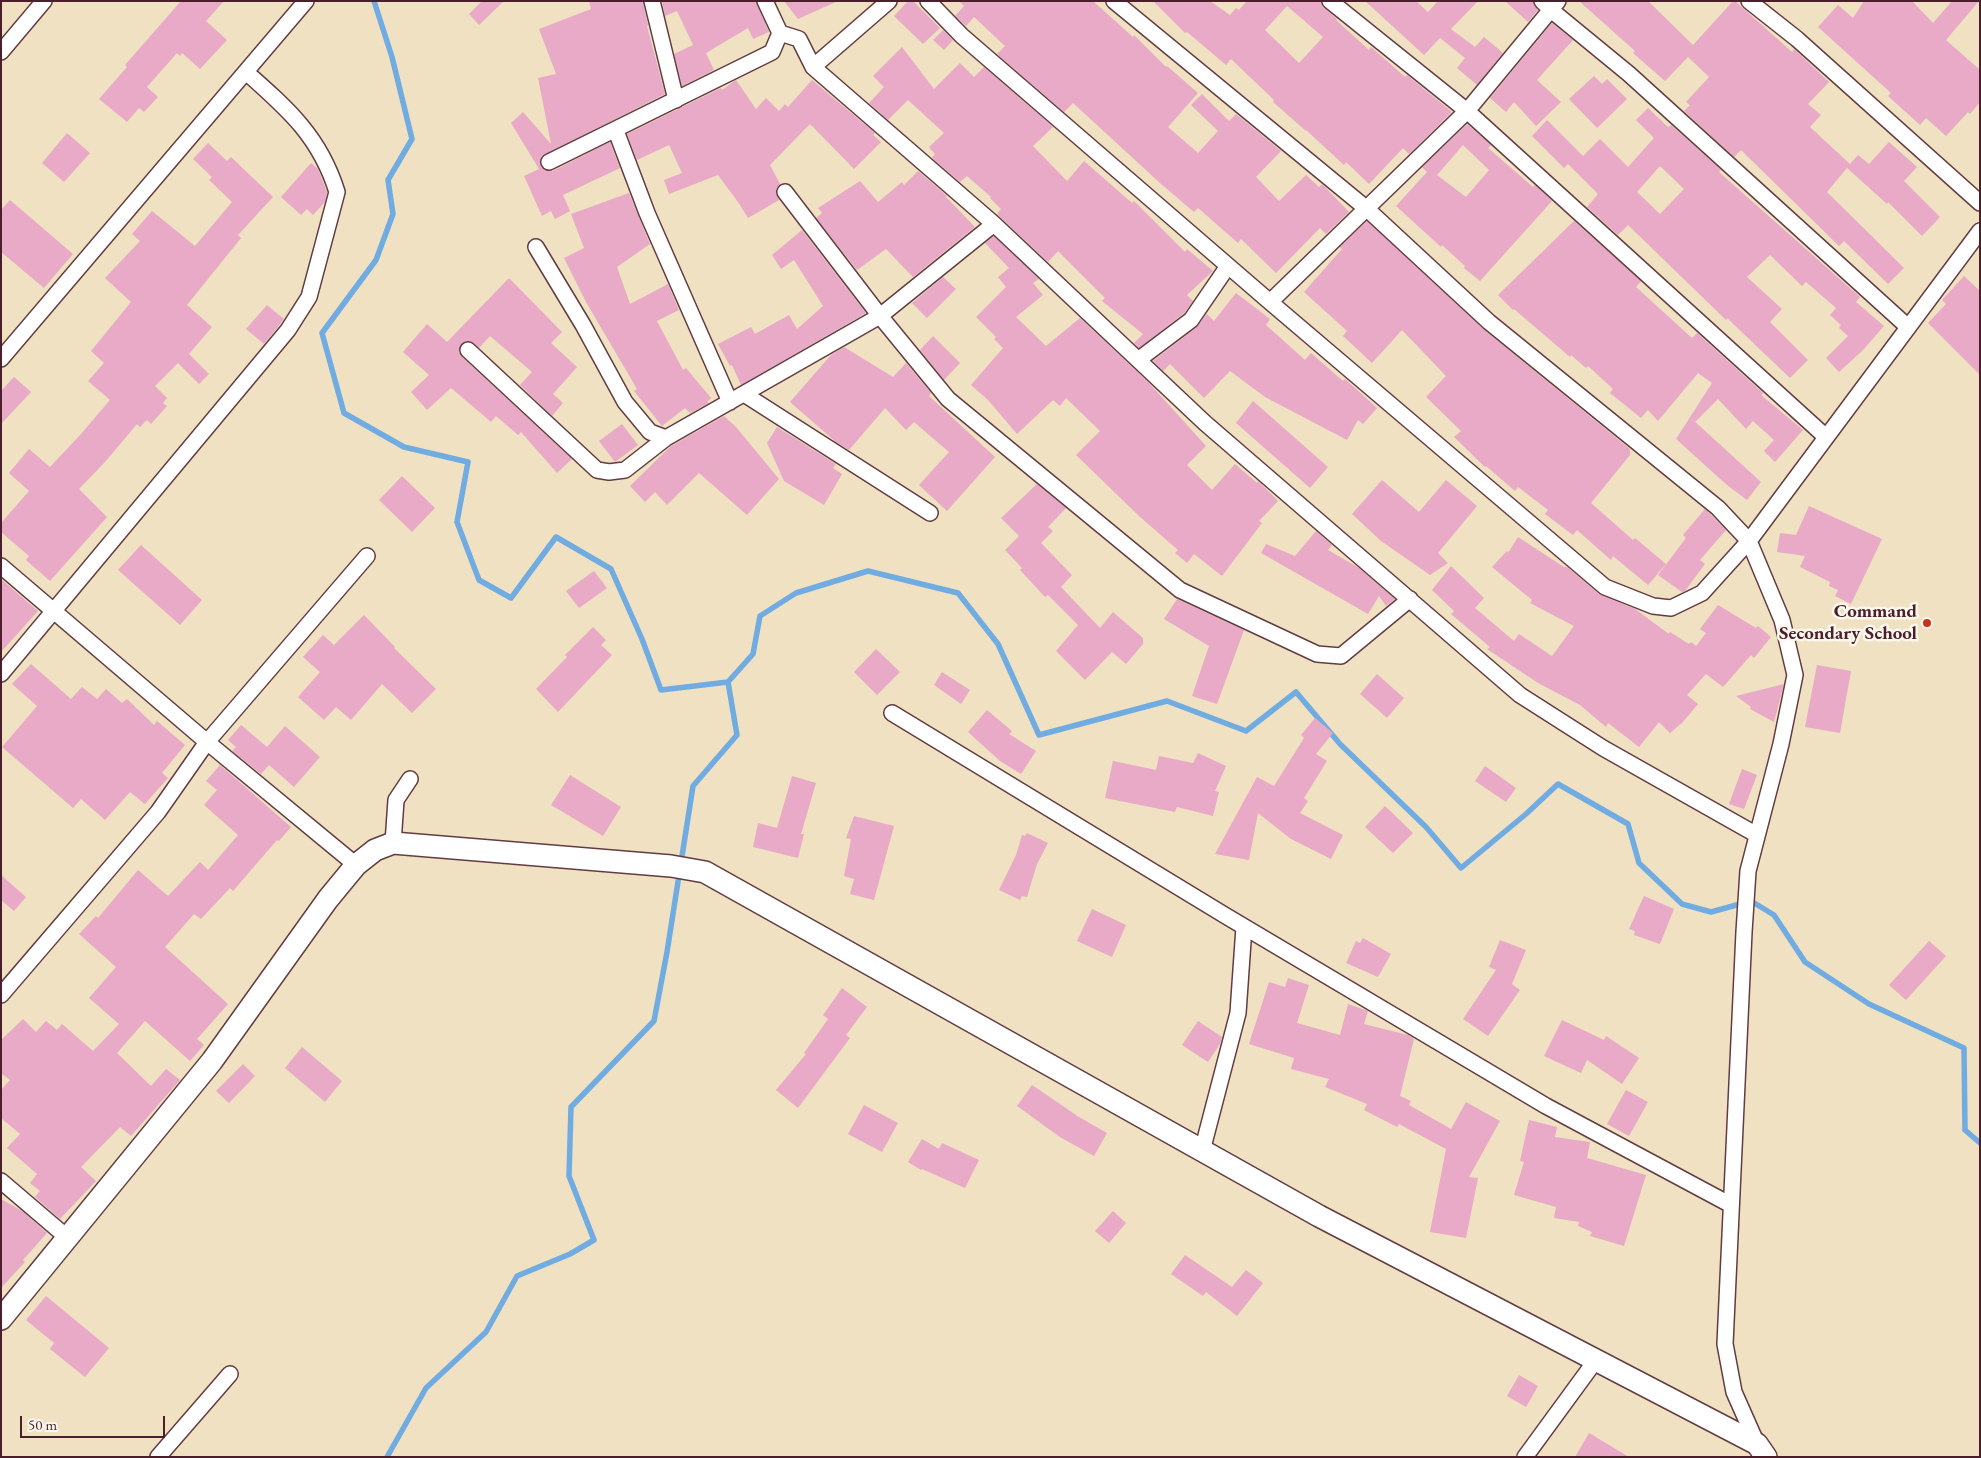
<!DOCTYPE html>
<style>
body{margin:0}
#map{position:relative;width:1981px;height:1458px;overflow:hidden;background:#efe1c2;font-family:"EB Garamond",serif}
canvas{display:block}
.frame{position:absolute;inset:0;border:2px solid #4a1f2b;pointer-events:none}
.scale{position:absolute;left:20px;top:1416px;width:145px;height:22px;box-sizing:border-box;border:2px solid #4a1f2b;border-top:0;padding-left:6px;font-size:15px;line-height:18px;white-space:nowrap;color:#4a1f2b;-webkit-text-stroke:4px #fbf7ec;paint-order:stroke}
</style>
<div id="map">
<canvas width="1981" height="1458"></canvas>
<div class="frame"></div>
<div class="scale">50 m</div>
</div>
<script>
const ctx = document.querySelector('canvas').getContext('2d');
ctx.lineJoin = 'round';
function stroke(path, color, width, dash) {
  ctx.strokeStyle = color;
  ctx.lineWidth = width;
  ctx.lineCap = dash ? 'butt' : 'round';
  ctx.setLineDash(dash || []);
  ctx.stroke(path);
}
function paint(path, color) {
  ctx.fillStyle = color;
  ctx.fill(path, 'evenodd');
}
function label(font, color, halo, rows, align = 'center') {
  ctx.font = font + ' "EB Garamond",serif';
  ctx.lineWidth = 5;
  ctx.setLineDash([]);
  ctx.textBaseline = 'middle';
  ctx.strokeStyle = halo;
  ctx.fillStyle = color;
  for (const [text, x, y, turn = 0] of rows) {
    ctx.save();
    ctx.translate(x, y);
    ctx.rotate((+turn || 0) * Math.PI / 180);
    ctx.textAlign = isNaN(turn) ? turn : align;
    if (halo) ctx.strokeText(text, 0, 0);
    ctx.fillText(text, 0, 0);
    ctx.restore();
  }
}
stroke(new Path2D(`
 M374,1L392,57L412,139L388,180L393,214L376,260L322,333L344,413L404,447L468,462L457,522L479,580L511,598L556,537L611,569L642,639L661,690L728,682L753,654L760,616L796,593L868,571L958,593L998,644L1039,735L1167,701L1246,731L1296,692L1340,744L1426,827L1461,868L1526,814L1558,784L1628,824L1639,863L1682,904L1711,912L1751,901L1774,915L1805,962L1869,1004L1964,1048L1965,1130L1980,1143
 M387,1457L426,1388L486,1332L517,1276L570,1254L594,1240L569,1176L571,1107L654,1021L667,952L693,786L737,735L728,682`), '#70abe1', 5.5);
paint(new Path2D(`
 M181,1H224L206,21L227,40L200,69L182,53L180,56L177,53L147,87L158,97L144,112L139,108L127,122L99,99L127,67L125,65Z
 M482,1H504L479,25L469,14Z
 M589,1H643L648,25L647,26L665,94L542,156L540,161L541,167L548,171H553L610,142L620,168L563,195L570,211L555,219L551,211L542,216L524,176L539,169L511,123L523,112L551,144L538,78L556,74L539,29L591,9Z
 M662,1H756L769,32L753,39L748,28L706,53L714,70L682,86L674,54L693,45L677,11L665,16Z
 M784,1H838L798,19Z
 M908,1H913L940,28L923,44L894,16Z
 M959,1H1093L1133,37L1134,35L1166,67L1167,66L1198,93L1168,127L1198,153L1218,131L1191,105L1202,94L1229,121L1236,114L1281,151L1256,177L1279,201L1306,175L1319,187L1322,184L1349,212L1326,234L1320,228L1276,273L1241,239L1238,243L1198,208L1194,212L1161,184L1073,103L1064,112L997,54L1005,46L974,17L966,26L955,16L964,6Z
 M1153,1H1210L1230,15L1236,8L1239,10L1247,1H1321L1324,8L1337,19L1336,20L1369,50L1371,47L1405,77L1407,75L1452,112L1409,154L1403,148L1369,184L1346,162L1344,165L1306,130V131L1273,102L1274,100L1231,59L1226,65L1187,32L1185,33ZM1287,6L1323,37L1299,63L1265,30Z
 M1365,1H1416L1428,12L1438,1H1478L1451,29L1475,47L1484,37L1503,53L1477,85L1457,68L1465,58L1440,38L1424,55Z
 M1505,1H1533L1538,10L1528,22Z
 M1579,1H1648L1693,45L1733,1H1735L1792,52L1794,49L1829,82L1808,104L1821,115L1810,127L1850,164L1858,155L1869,164L1889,142L1917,167L1904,181L1940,217L1922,236L1888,202L1887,204L1847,168L1827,192L1904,268L1888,284L1844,241L1839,246L1741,150L1734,157L1684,111L1690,105L1686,102L1709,77L1688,57L1665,81L1633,53L1635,51Z
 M1864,1H1912L1933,23L1952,1H1979L1946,40L1980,70V102L1970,114L1968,112L1946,136L1926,118L1920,125L1888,96L1891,93L1818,27L1838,5L1853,18Z
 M1552,23L1573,40L1537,80L1561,102L1536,126L1514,102L1506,112L1490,98Z
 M943,30L953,40L944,50L933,40Z
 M902,47L934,89L960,63L974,77L984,67L1053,127L1033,146L1067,181L1084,161L1132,203L1134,201L1185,252L1187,249L1213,271L1187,295L1193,301L1184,313L1139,348L1134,343L1143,334L1102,301L1105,298L1058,251L1048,262L997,214L1001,209L990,198L991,197L967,176L960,182L932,158L935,154L929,147L944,133L908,100L888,120L869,103L884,87L873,76Z
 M1594,76L1602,84L1607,79L1627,99L1597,128L1569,99Z
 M736,80L756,109L766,98L779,111L785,104L788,107L812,80L875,133L873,135L881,142L854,169L810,124L770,165L780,184L777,188L776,193L779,200L748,218L738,202L718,175L669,194L664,180L682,173L669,145L637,160L627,134L721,88L722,90Z
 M1648,108L1668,127L1671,125L1721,170L1719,172L1860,297L1856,302L1884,326L1863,350L1839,372L1826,358L1848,336L1839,328L1841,325L1830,315L1836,308L1806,282L1802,286L1770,255L1747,277L1782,309L1770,322L1808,360L1790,378L1727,318L1726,320L1628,225L1618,235L1587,207L1598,194L1568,164L1564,168L1532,136L1547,120L1583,156L1600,139L1628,167L1654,138L1636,120ZM1660,166L1684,189L1660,214L1637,192Z
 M1467,124L1491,145L1488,148L1533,187L1535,185L1552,201L1480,281L1464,268L1465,266L1442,245L1441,247L1396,206L1427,172L1422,167ZM1463,145L1489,170L1466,197L1437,175Z
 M67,133L90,153L64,182L42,163Z
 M208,143L227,161L231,157L273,197L238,235L241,238L187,305L212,327L189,354L209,374L199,384L178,363L155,386L167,398L163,403L167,406L151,424L147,420L140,427L137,424L105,462L79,489L107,517L50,581L26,560L29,556L1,532V523L29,491L9,473L29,449L50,467L81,434L110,400L88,381L104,363L91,351L131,302L105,278L140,241L132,234L152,211L195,246L232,202L209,180L212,177L193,159Z
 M311,163L318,169L327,192L325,202L313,215L307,209L301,215L281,197Z
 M918,171L947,196L946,197L975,227L913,277L886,249L857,270L816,218L822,213L818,208L860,181L878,202L902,182L904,185Z
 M629,193L650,244L617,267L630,304L668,284L679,310L657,321L683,370L686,368L711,398L707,402L709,403L690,413L685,408L662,426L634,391L637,389L586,302L564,258L584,248L571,214Z
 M10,200L73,254L44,288L1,252V210Z
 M1367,221L1483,329L1630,449V455L1591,503L1633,540L1635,538L1666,564L1648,585L1613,556L1611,560L1577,530L1573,535L1545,514L1548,510L1518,487L1515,491L1486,466L1485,467L1454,437L1461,431L1426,397L1446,376L1402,330L1372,363L1343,336L1347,331L1304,292L1342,249L1340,247Z
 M1574,221L1641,281L1636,287L1692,338L1697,333L1763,393L1761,395L1803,430L1775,462L1764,451L1774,440L1753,421L1746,429L1718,399L1695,422L1692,419L1761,482L1747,500L1727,485L1676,439L1712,383L1698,373L1658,421L1648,410L1641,418L1610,393L1613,389L1588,366L1586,368L1571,355L1570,357L1514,309L1513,310L1498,295Z
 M802,230L866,313L741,385L732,365L730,366L718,344L751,327L755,334L789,315L797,329L823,306L794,260L781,269L772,255Z
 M994,236L1039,279L1033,283L1043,295L1016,317L1046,346L1080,318L1150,384L1206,446L1187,465L1212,490L1235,464L1257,483L1258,481L1278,501L1259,521L1262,523L1222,576L1194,554L1187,563L1175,553L1178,550L1139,516L1076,455L1100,431L1066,398L1060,406L1053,400L1017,434L988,400L971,385L1003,348L994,339L996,337L976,317L1006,287L998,277L1009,268L985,243Z
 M1964,276L1980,291V375L1928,323L1946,304L1942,300Z
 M943,277L956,289L927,318L912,303Z
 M509,278L562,332L551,343L577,367L553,394L563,403L552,416L520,385L532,372L490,336L479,348L471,341H465L459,347V352L462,357L572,459L557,473L521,432L518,435L496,416L491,422L451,388L427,410L411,392L429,375L403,352L427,324L447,342Z
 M1236,293L1270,319L1266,325L1305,360L1311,353L1343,381L1345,379L1377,408L1363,424L1358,420L1347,440L1265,397L1230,371L1204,398L1170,364L1163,371L1153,361L1197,327L1207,314L1214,321Z
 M267,305L284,319L264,344L246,329Z
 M933,336L960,363L944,380L920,350Z
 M844,347L893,377L906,363L931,393L929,396L995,457L947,511L919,485L949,452L914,422L906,430L885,408L849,450L836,442L790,402L831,355Z
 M14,377L31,392L1,424V391Z
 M1253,401L1328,467L1310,488L1236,423Z
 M724,416L736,427L779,479L747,515L699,473L667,505L655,492L645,502L630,486L671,446Z
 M622,424L638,445L615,462L599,441Z
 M777,427L836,464L833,468L842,474L824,505L784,481L767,443Z
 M402,476L435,508L412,532L379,500Z
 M1382,480L1419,512L1446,480L1477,506L1438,553L1448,563L1430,575L1381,541L1352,514Z
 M1037,484L1066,508L1048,527L1053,531L1041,543L1072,575L1061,587L1100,628L1113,612L1143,638V644L1126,664L1112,652L1085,680L1056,651L1078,625L1048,595L1045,597L1020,570L1022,568L1005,550L1019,536L1001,518Z
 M1809,506L1882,539L1851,604L1835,596L1838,590L1829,586L1830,582L1800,567L1805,556L1777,552L1780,533L1796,535Z
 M1705,509L1726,530L1700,560L1705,564L1685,591L1682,592L1658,575L1686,538L1683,535Z
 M1316,531L1332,545L1328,550L1359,568L1395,599L1386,606L1379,596L1368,614L1261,553L1266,544L1295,556Z
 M1518,537L1564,567H1567L1599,594L1635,609L1669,634L1670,632L1689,644L1691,642L1696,646L1706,633L1700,629L1718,605L1756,628L1758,626L1771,637L1754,658L1751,655L1723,687L1706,674L1687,695L1698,704L1682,723L1670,733L1659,722L1639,747L1608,723L1606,727L1580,705L1538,683L1487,649L1490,647L1451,614L1454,611L1432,590L1451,566L1484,598L1475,608L1514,641L1519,634L1552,656L1574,626L1530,603L1532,600L1492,567L1507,551L1508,553Z
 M141,545L202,600L180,625L118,570Z
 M594,571L607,588L579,608L566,591Z
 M1,579L38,611L1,652Z
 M1177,599L1244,630L1217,704L1192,696L1209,646L1164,619Z
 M364,615L395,647L394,648L436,689L412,713L382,684L351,720L336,707L324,720L298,697L320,672L303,657L323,635L334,645Z
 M593,627L606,640L601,645L612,655L558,712L536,689L567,657L565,655Z
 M876,649L900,672L877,695L854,672Z
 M31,664L71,699L82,687L97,699L106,689L122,703L127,699L154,725L157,721L185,745L162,773L168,778L145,804L130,792L105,820L81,799L73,808L2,747L37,706L12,684Z
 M1817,665L1851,671L1840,733L1805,727Z
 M942,672L970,690L961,704L934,685Z
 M1377,674L1404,698L1387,718L1360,694Z
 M1784,684L1774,722L1750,709L1751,707L1736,696Z
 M987,710L1012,731L1009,734L1036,751L1021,774L1000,761L968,732Z
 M1315,718L1333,733L1316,754L1327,761L1304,798L1308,801L1300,813L1343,835L1331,859L1291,839L1258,813L1249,860L1215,854L1257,777L1274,786L1304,738L1301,735Z
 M241,725L267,747L285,726L320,757L294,787L269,765L261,774L232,751L236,747L228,740Z
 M1198,753L1226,766L1215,791L1219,792L1213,816L1177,807L1175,812L1105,798L1113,761L1156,770L1159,756L1193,763Z
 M220,765L291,827L279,841L277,840L233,891L230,888L201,919L194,914L165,947L228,1004L197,1039L204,1045L190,1061L145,1021L117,1053L151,1086L166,1069L180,1080L131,1136L120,1127L81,1167L96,1181L60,1219L35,1197L40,1191L30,1183L37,1174L7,1148L20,1134L1,1118V1090L10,1080L1,1073V1040L23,1019L36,1032L46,1021L57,1030L62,1024L93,1051L119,1024L89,998L116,967L79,934L96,916L98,918L138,870L168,896L200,862L208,870L238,835L204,805L217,790L206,781Z
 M1485,766L1516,788L1506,802L1475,781Z
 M1742,769L1757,775L1744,809L1729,804Z
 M570,775L621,807L603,836L551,805Z
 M792,776L816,783L801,834H804L798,858L753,847L758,823L777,828Z
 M1385,806L1413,833L1393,853L1365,827Z
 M854,816L894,826L874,900L850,894L854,879L844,876L851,839L846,838Z
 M1027,833L1048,843L1037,864L1027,897L1022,896L1020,900L999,890L1016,855L1022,835L1025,836Z
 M1,875L26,897L14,911L1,900Z
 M1644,896L1674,909L1660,944L1634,935L1635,931L1629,929Z
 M1092,909L1126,925L1112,957L1077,941Z
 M1363,938L1391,954L1378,977L1346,963L1356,941L1360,943Z
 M1500,940L1526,950L1512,984L1520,990L1488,1036L1463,1019L1496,970L1489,967Z
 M1929,941L1946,956L1906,1000L1889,985Z
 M1288,978L1309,985L1297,1023L1340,1035L1348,1004L1368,1011L1364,1024L1408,1035L1414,1039L1400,1096L1411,1101L1409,1105L1451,1129L1466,1102L1500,1121L1469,1177L1478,1178L1466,1238L1430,1232L1446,1149L1399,1124L1397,1127L1364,1110L1367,1104L1325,1087L1329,1079L1291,1069L1294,1058L1249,1044L1269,982L1285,987Z
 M842,988L867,1007L846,1035L850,1038L798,1108L776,1090L806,1054L804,1053L828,1019L823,1015Z
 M1562,1020L1604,1040L1606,1036L1639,1058L1622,1084L1587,1060L1581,1073L1544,1056Z
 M1198,1021L1222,1037L1220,1044L1208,1062L1182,1045Z
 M302,1047L342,1081L325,1102L285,1068Z
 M243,1064L255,1076L229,1103L216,1091Z
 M1032,1085L1079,1117L1107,1133L1094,1156L1060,1137L1017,1106Z
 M1626,1090L1648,1102L1629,1136L1607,1124Z
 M864,1105L898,1123L882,1152L848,1134Z
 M1529,1120L1557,1127L1555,1137L1590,1142L1587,1158L1646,1175L1624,1246L1590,1236L1592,1232L1578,1226L1579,1222L1554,1218L1556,1207L1514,1195L1524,1162L1520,1161Z
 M922,1139L939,1149L942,1143L979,1160L965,1188L922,1169L921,1170L908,1162Z
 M1,1199L22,1211L47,1233L23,1260L25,1262L1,1288Z
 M1113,1211L1126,1223L1109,1243L1095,1231Z
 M1185,1255L1232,1287L1246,1270L1263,1283L1237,1316L1206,1292L1203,1296L1171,1274Z
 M46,1296L109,1348L85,1377L50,1349L54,1343L26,1320Z
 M1519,1375L1538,1386L1526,1407L1507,1396Z
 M1589,1433L1629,1457H1575Z`), '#e8aac6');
const street = new Path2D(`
 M652,1L676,100
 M765,1L780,33
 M928,1L962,36L1270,302L1605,587L1653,606L1671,608L1702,593L1749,541L1980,231
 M1114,1L1367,209L1489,322L1718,508L1749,541L1782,620L1795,675L1781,744L1748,871L1744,932L1725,1344L1734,1392L1757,1444
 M1330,1L1467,111L1826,437
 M1542,1L1551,10L1629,74L1908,327
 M1749,1L1797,39L1980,203
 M1,52L44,1
 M813,67L889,1
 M616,131L647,213L730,402
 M549,162L772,52L780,33L799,39L813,67L994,224L1205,423L1520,695L1603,748L1757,835
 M785,192L880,316L948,399L1180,590L1317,654L1341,656L1410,599
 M536,247L583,325L625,402L650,432L666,438L880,316L994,224
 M1270,302L1467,111L1558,1
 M468,350L597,470L609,472L625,470L666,438
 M1,359L306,1
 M1138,360L1191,320L1228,266
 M744,394L930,513
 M1,566L207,742L356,865
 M1,674L288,330L309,297L337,192C320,137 288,109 246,72
 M892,713L1226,916L1546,1106L1731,1205
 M393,843L396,800L410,779
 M1,995L158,812L207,742L367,556
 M1202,1151L1238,1013L1244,927
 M1,1181L69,1239
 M158,1457L230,1374
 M1525,1457L1596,1360`);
const secondary = new Path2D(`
 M1,1319L212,1061L328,899L356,865L375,850L393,843L671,866L705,872L1319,1216L1757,1444L1766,1457`);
stroke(street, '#633c42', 18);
stroke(secondary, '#633c42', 24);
stroke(street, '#fff', 15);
stroke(secondary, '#fff', 21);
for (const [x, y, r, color] of [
 [1927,623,5,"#c8321e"]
]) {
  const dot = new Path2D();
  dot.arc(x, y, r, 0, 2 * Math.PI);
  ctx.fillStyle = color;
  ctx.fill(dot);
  stroke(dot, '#fbf7ec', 2);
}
label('bold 19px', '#4a1f2b', '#fbf7ec', [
 ["Command",1917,612],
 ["Secondary School",1917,634]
], 'right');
</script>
